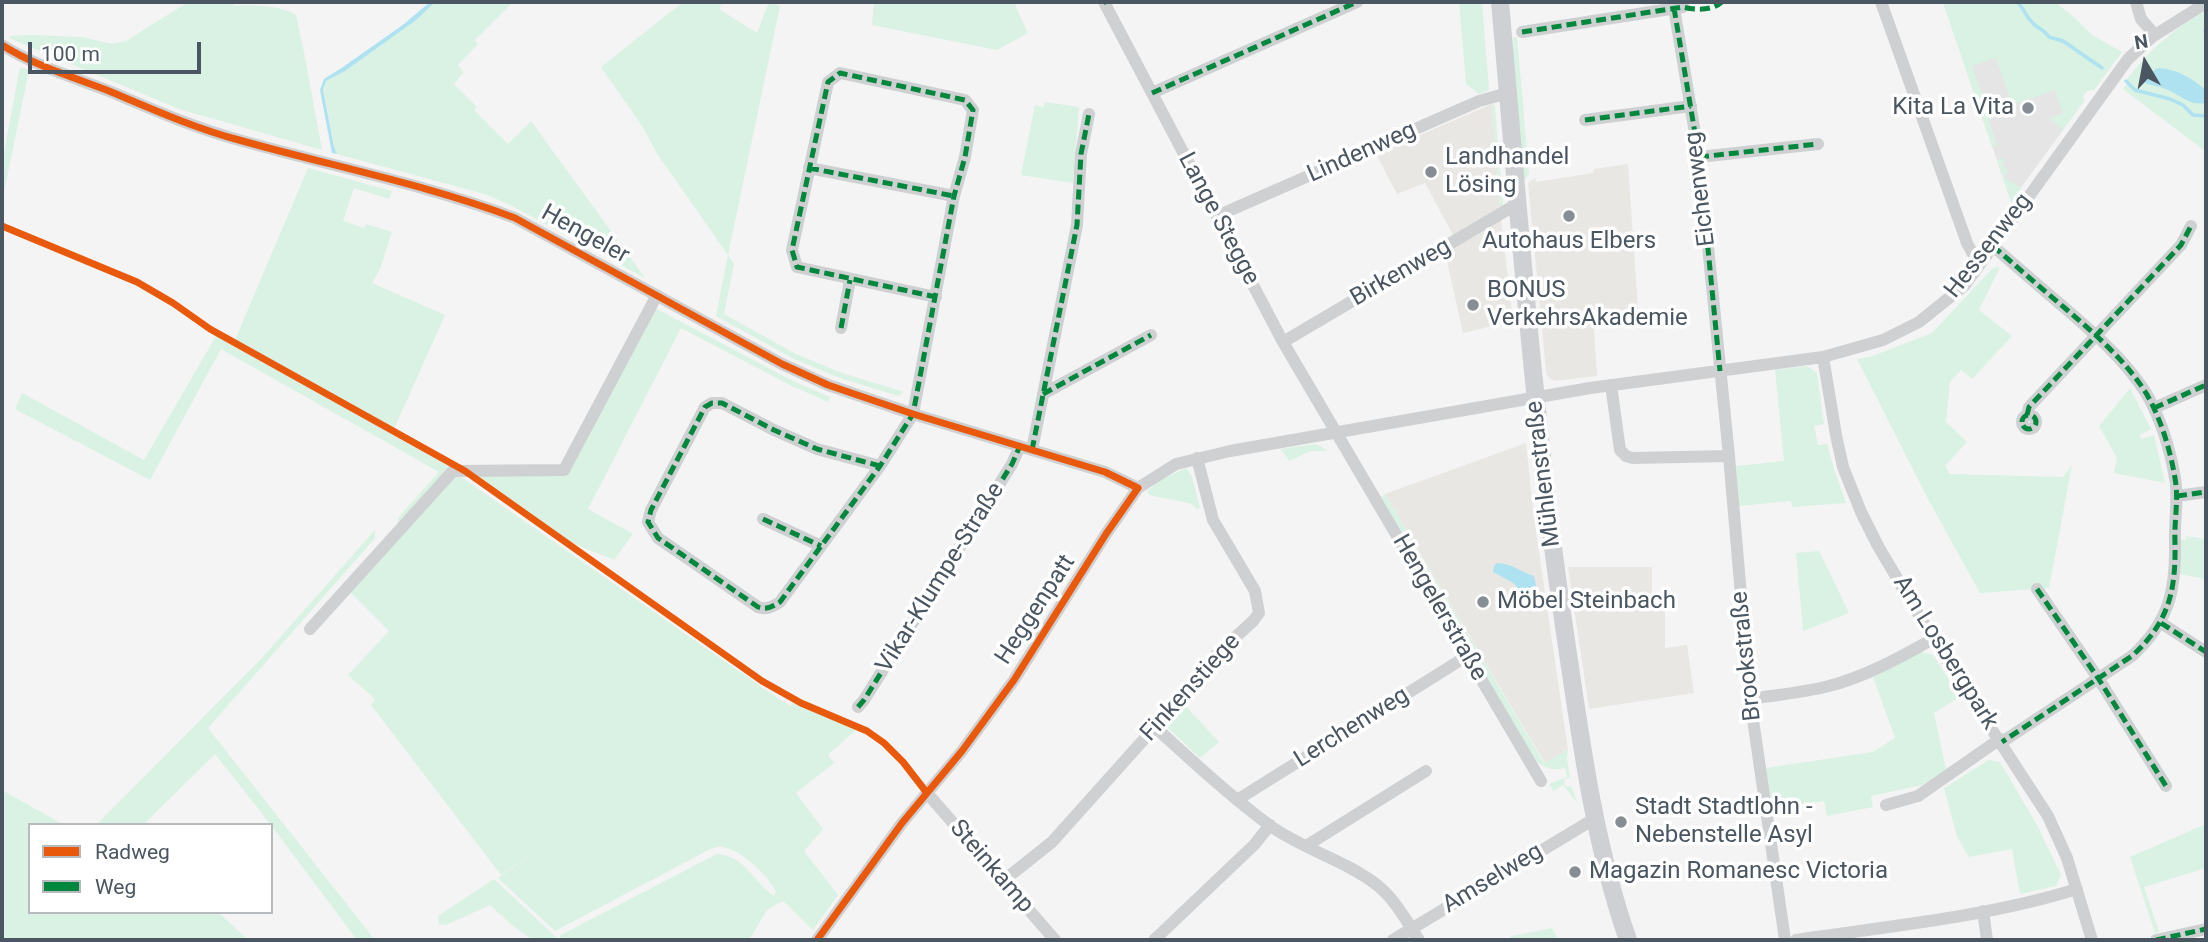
<!DOCTYPE html>
<meta charset="utf-8">
<style>
body{margin:0}
#map{position:relative;width:2208px;height:942px;overflow:hidden;background:#f4f4f4;font-family:Roboto,sans-serif}
canvas{display:block}
.frame{position:absolute;inset:0;border:4px solid #4a5661;pointer-events:none}
.legend{position:absolute;left:28px;top:823px;width:245px;height:91px;box-sizing:border-box;background:#fff;border:2px solid #b7bbc0;margin:0;padding:9px 12px;list-style:none;font-size:21px;color:#4a5661}
.legend li{display:flex;align-items:center;gap:14px;height:35px}
.legend b{width:35px;border:2px solid #b7bbc0}
.north{position:absolute;left:2110px;top:28px;width:70px;height:70px;-webkit-text-stroke:5px #fff;paint-order:stroke;rotate:350deg;font-size:19px;font-weight:700;line-height:28px;text-align:center;color:#4a5661}
.north::after{content:'';display:block;margin:auto;width:24px;height:32px;background:#4a5661;clip-path:polygon(50% 0,100% 100%,50% 72%,0 100%)}
.scale{position:absolute;left:28px;top:42px;width:173px;height:32px;box-sizing:border-box;border:4px solid #4a5661;border-top:0;padding-left:9px;font-size:21px;line-height:24px;white-space:nowrap;color:#4a5661;-webkit-text-stroke:5px #fff;paint-order:stroke}
</style>
<div id="map">
<canvas width="2208" height="942"></canvas>
<div class="frame"></div>
<ul class="legend">
<li><b style="height:9px;background:#e8590c"></b>Radweg</li>
<li><b style="height:9px;background:#00873e"></b>Weg</li>
</ul>
<div class="north">N</div>
<div class="scale">100 m</div>
</div>
<script>
const ctx = document.querySelector('canvas').getContext('2d');
ctx.lineJoin = 'round';
function paint(path, color) {
  ctx.fillStyle = color;
  ctx.fill(path, 'evenodd');
}
function stroke(path, color, width, dash) {
  ctx.strokeStyle = color;
  ctx.lineWidth = width;
  ctx.lineCap = dash ? 'butt' : 'round';
  ctx.setLineDash(dash || []);
  ctx.stroke(path);
}
function label(font, color, halo, rows, align = 'center') {
  ctx.font = font + ' Roboto,sans-serif';
  ctx.lineWidth = 7;
  ctx.setLineDash([]);
  ctx.textBaseline = 'middle';
  ctx.strokeStyle = halo;
  ctx.fillStyle = color;
  for (const [text, x, y, turn = 0] of rows) {
    ctx.save();
    ctx.translate(x, y);
    ctx.rotate((+turn || 0) * Math.PI / 180);
    ctx.textAlign = isNaN(turn) ? turn : align;
    if (halo) ctx.strokeText(text, 0, 0);
    ctx.fillText(text, 0, 0);
    ctx.restore();
  }
}
paint(new Path2D(`
 M1492,104L1500,207L1453,235L1425,183L1397,194L1376,154Z
 M1628,164L1639,324L1594,328L1597,376L1554,381L1547,376L1546,371L1528,183L1535,178L1536,182L1593,173L1594,169Z
 M1501,219L1513,321L1463,333L1445,252Z
 M1526,443L1534,518L1568,750L1545,763L1385,494Z
 M1568,567H1652V605L1665,606V648L1687,645L1694,693L1589,709Z`), '#e8e7e3');
paint(new Path2D(`
 M1943,2L2086,92L2083,96L2084,101L2018,192L2013,207Z`), '#e6e5e6');
paint(new Path2D(`
 M188,2H233L234,6C248,4 284,6 296,15L305,57L322,150L179,109L9,38L10,36L33,35L82,37L112,44L126,41Z
 M435,2H513L475,40L478,44L458,65L464,72L454,84L477,107L474,110L508,144L531,121L645,278L514,207L488,195L337,154L334,147L323,90L326,81L345,71L415,21Z
 M683,2H723L719,9L757,33L769,2L780,6L728,255L734,264L724,314L796,354L842,373L904,392L898,396L840,378L794,359L716,316L728,255L658,155L642,126L601,67Z
 M874,2H1026L1015,5L1028,33L997,50L872,25Z
 M1459,2H1482L1489,90L1479,94L1466,84Z
 M1943,2H2055L2075,18L2092,35L2122,52L2094,90L2087,91L2083,96L2084,101L2063,130L2049,118L2063,113L2055,90L2012,105L1996,58L1972,66L1991,120L1989,121L1997,146L1992,147Z
 M2206,11V152L2123,89L2128,82L2126,80C2153,47 2169,32 2206,11Z
 M1513,37H1517L1529,173L1523,183L1514,84Z
 M20,67L29,70L2,202V163Z
 M1045,102L1079,107L1073,183L1021,175L1035,105L1043,107Z
 M1492,104L1495,106L1503,206L1500,207Z
 M2003,158L2004,162L2002,165L2009,170L2004,177L2021,188L2013,207L1997,161Z
 M308,168L392,191L389,199L354,188L343,221L364,228L366,224L392,232L380,269L372,283L445,315L394,429L235,340Z
 M2000,267L1979,310L2012,336L1972,379L1961,370L1950,382L1946,422L1967,442L1945,466L1950,474L2063,477L2072,465L2049,588L1980,593L1928,499L1857,359L1870,357L1932,333L1993,268Z
 M655,308L793,381L830,397L828,402L790,385L681,328L588,509L633,534L614,560L570,542L469,473H567Z
 M216,336L452,468L398,524V518L439,472L221,349L150,480L15,409L22,393L144,460Z
 M1807,366L1817,373L1824,424L1814,426L1818,445L1827,444L1835,472L1846,503L1792,507L1791,501L1739,506L1736,466L1784,461L1775,370Z
 M2130,388L2151,429L2140,435L2141,439L2154,435L2165,483L2114,473L2117,458L2099,426Z
 M1316,444L1328,451H1311L1289,461L1281,449Z
 M1186,468L1192,477L1200,508L1198,509L1189,503L1149,495L1147,491L1163,479Z
 M457,474L770,693L790,706L794,702L856,730L828,755L834,763L796,793L823,829L804,851L838,895L813,930L783,901L767,910L749,940H564L559,936L717,854C746,856 754,883 774,896L776,892C770,877 739,848 722,847C715,846 707,851 701,854L555,931L498,878L553,839L501,875L371,705L375,699L348,675L389,631L349,591Z
 M1385,494L1544,763L1568,750L1567,759L1570,778L1564,779L1566,787L1571,786L1578,804L1563,785L1554,791L1549,784L1567,777L1565,768C1553,771 1543,768 1534,759L1381,497Z
 M375,530V538L208,728L375,940H357L271,825L215,754L143,825H96L261,659Z
 M2186,536L2206,539V579L2179,574V539L2186,540Z
 M1819,551L1849,613L1803,631L1796,553Z
 M1921,652L1933,655L1960,697L1934,713L1946,770L1922,785L1871,796L1873,807L1827,816L1824,801L1772,809L1766,768L1873,752L1895,738L1873,677Z
 M1184,704L1219,742L1200,758L1167,727Z
 M1989,760L2000,762L2038,827L2061,875L2056,886L2020,894L2012,849L1969,857L1957,837L1944,788Z
 M2,790L64,825H30V912H218L248,940H2Z
 M2206,824V868L2144,887L2159,932L2155,933L2130,857Z
 M494,879L559,940H533L514,927L490,905L446,925L439,924L438,916Z
 M1552,928L1558,940H1507L1512,936Z`), '#d9f2e3');
paint(new Path2D(`
 M430,2H435L415,21L345,71L326,81L323,90L334,147L337,154L332,153L320,90L324,79L343,67L404,24Z
 M2158,68C2178,69 2191,78 2206,90V103C2190,106 2182,96 2168,90C2161,86 2152,86 2145,83L2144,76Z
 M1497,563C1511,563 1521,572 1534,576L1539,598L1537,607L1527,608L1529,599L1525,595L1521,596L1515,584L1493,572L1494,566Z`), '#aee2f0');
stroke(new Path2D(`
 M2017,2C2024,8 2025,15 2031,21C2036,28 2044,29 2049,37L2063,41L2102,68
 M2205,31L2206,35
 M2126,81L2135,90L2170,99L2183,105L2193,115L2206,116`), '#aee2f0', 3.5);
stroke(new Path2D(`
 M1104,2L1283,342L1541,781
 M1881,2L1967,243L1979,265
 M2136,2L2141,19L2155,35
 M1674,8L1699,157L1729,456L1750,699L1785,940
 M1522,32L1683,7
 M2,45C35,66 73,77 109,91C152,109 194,128 239,140C331,166 425,184 515,218L782,364L828,385L913,414L1105,472L1138,488
 M1152,93L1357,2
 M1585,120L1691,106
 M1699,157L1818,144
 M809,168L954,196
 M1217,216L1479,101L1508,93
 M1993,246C2017,267 2041,288 2066,309C2095,334 2125,360 2146,393C2161,419 2170,449 2175,478C2179,500 2174,520 2175,542C2176,591 2169,622 2132,656L2002,742
 M841,328L850,280
 M1283,342L1517,204
 M1823,357L1836,435L1843,467L1861,512L1878,546L1933,639L2048,816L2067,858L2092,940
 M1611,385L1620,450L1626,456L1633,458L1729,456
 M1043,394L1151,335
 M2154,408L2206,385
 M2027,415L2029,407L2181,245L2191,226
 M2022 422a7 7 0 1 1 14 0a7 7 0 1 1-14 0Z
 M1032,450L1077,225L1081,154L1089,114
 M880,466L817,449L774,430L722,403H712L705,407L651,510L648,522L658,538L758,607C767,610 772,607 780,602L880,466L913,414L954,196L965,157L973,110L965,100L840,73L828,82L792,250L797,267L936,297
 M2177,496L2206,492
 M763,519L821,546
 M2037,589L2098,678L2166,786
 M2161,623L2206,652
 M310,629L453,471L564,470L657,295
 M1750,699C1775,695 1800,693 1825,687C1863,678 1899,658 1933,639
 M858,707L864,700L1012,464L1020,446
 M1155,727C1192,761 1229,795 1269,825C1302,849 1345,860 1377,885C1395,899 1407,922 1419,940
 M927,793L1055,940
 M1237,800L1467,656
 M1886,805L1918,796L2000,739
 M1306,846L1426,771
 M1003,881L1052,842L1155,727L1215,656L1253,621L1259,613L1255,591L1213,520L1197,458
 M1983,911L1987,940
 M817,940L902,823L962,751L1014,680L1106,534L1138,488L1176,464L1230,451L1590,388L1823,357L1883,340L1919,322L1965,285L2128,59L2152,37L2206,3
 M1154,940L1254,845L1270,825
 M1393,940L1594,819
 M1796,940C1889,926 1987,917 2077,889
 M2156,940L2206,929`), '#ced0d2', 12);
stroke(new Path2D(`
 M1500,2C1519,215 1534,428 1566,640C1581,741 1594,843 1628,940`), '#ced0d4', 18);
stroke(new Path2D(`
 M1104,2H1106
 M1674,8L1699,157L1720,371
 M1522,32L1683,7C1695,10 1712,11 1722,2
 M1152,93L1357,2
 M1585,120L1691,106
 M1699,157L1818,144
 M809,168L954,196
 M1993,246C2017,267 2041,288 2066,309C2095,334 2125,360 2146,393C2161,419 2170,449 2175,478C2179,500 2174,520 2175,542C2176,591 2169,622 2132,656L2002,742
 M841,328L850,280
 M1043,394L1151,335
 M2154,408L2206,385
 M2027,415L2029,407L2181,245L2191,226
 M2022 422a7 7 0 1 1 14 0a7 7 0 1 1-14 0Z
 M1032,450L1077,225L1081,154L1089,114
 M880,466L817,449L774,430L722,403H712L705,407L651,510L648,522L658,538L758,607C767,610 772,607 780,602L880,466L913,414L954,196L965,157L973,110L965,100L840,73L828,82L792,250L797,267L936,297
 M2177,496L2206,492
 M763,519L821,546
 M2037,589L2098,678L2166,786
 M2161,623L2206,652
 M858,707L864,700L1012,464L1020,446
 M2156,940L2206,929`), '#00873e', 5, [10, 5]);
stroke(new Path2D(`
 M2,45C35,66 73,77 109,91C152,109 194,128 239,140C331,166 425,184 515,218L782,364L828,385L913,414L1105,472L1138,488L1106,534L1014,680L962,751L902,823L817,940
 M2,226L137,282L173,303L210,329L465,471L762,681L801,703L867,731L884,743L903,762L927,793`), '#e8590c', 7);
for (const [x, y, r, color] of [
 [2028,108,7,"#868d94"],
 [1431,172,7,"#868d94"],
 [1569,216,7,"#868d94"],
 [1473,305,7,"#868d94"],
 [1483,602,7,"#868d94"],
 [1621,822,7,"#868d94"],
 [1575,872,7,"#868d94"]
]) {
  const dot = new Path2D();
  dot.arc(x, y, r, 0, 2 * Math.PI);
  ctx.fillStyle = color;
  ctx.fill(dot);
  stroke(dot, '#fff', 2.5);
}
label('24px', '#4a5661', '#fff', [
 ["Kita La Vita",2014,108,"right"],
 ["Landhandel",1445,158],
 ["Lösing",1445,186],
 ["Autohaus Elbers",1569,242,"center"],
 ["BONUS",1487,291],
 ["VerkehrsAkademie",1487,319],
 ["Möbel Steinbach",1497,602],
 ["Stadt Stadtlohn -",1635,808],
 ["Nebenstelle Asyl",1635,836],
 ["Magazin Romanesc Victoria",1589,872]
], 'left');
label('24px', '#4a5661', '#fff', [
 ["Lindenweg",1362,153,-24],
 ["Eichenweg",1701,189,-97],
 ["Lange Stegge",1218,219,62],
 ["Hengeler",585,235,29],
 ["Hessenweg",1989,246,-52],
 ["Birkenweg",1401,273,-30],
 ["Mühlenstraße",1544,474,-97],
 ["Vikar-Klumpe-Straße",941,578,-58],
 ["Hengelerstraße",1439,608,60],
 ["Heggenpatt",1036,610,-57],
 ["Am Losbergpark",1945,653,58],
 ["Brookstraße",1747,656,-96],
 ["Finkenstiege",1191,688,-48],
 ["Lerchenweg",1352,728,-32],
 ["Steinkamp",991,867,49],
 ["Amselweg",1493,879,-31]
]);
</script>
